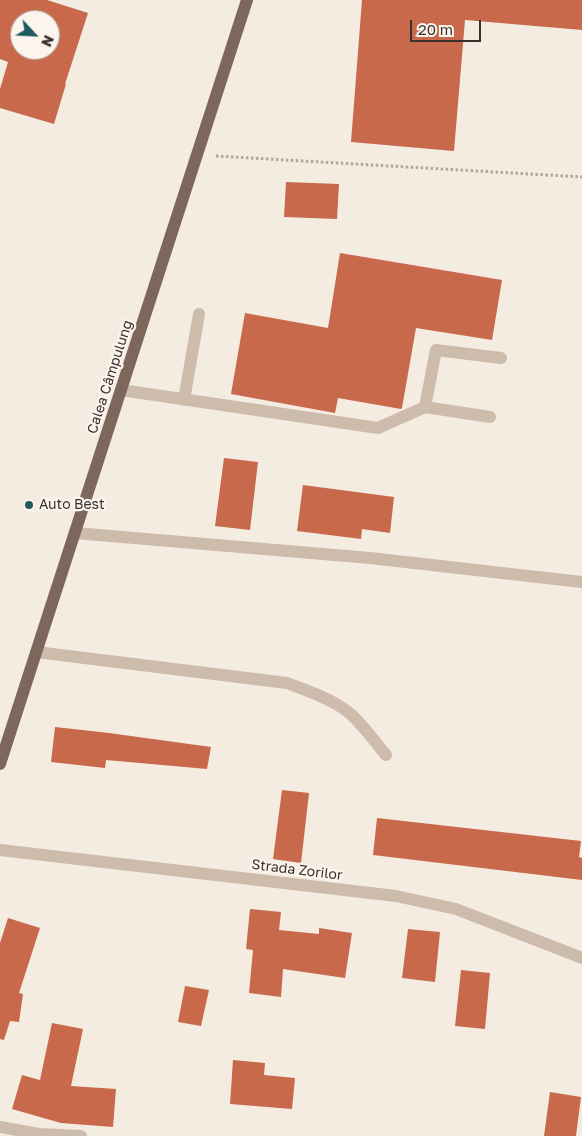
<!DOCTYPE html>
<meta charset="utf-8">
<style>
body{margin:0}
#map{position:relative;width:582px;height:1136px;overflow:hidden;background:#f4ebe1;font-family:"Golos Text",sans-serif}
canvas{display:block}
.north{position:absolute;left:10px;top:10px;width:50px;height:50px;box-sizing:border-box;background:#fbf5ee;border:1px solid #aea6a0;border-radius:50%;rotate:115deg;font-size:14px;font-weight:700;line-height:20px;text-align:center;color:#3b302b}
.north::after{content:'';display:block;margin:auto;width:18px;height:22px;background:#1f5a5e;clip-path:polygon(50% 0,100% 100%,50% 72%,0 100%)}
.scale{position:absolute;left:410px;top:20px;width:71px;height:22px;box-sizing:border-box;border:2px solid #3b302b;border-top:0;padding-left:6px;font-size:15px;line-height:18px;white-space:nowrap;color:#3b302b;-webkit-text-stroke:4px #fbf5ee;paint-order:stroke}
</style>
<div id="map">
<canvas width="582" height="1136"></canvas>
<div class="north">N</div>
<div class="scale">20 m</div>
</div>
<script>
const ctx = document.querySelector('canvas').getContext('2d');
ctx.lineJoin = 'round';
function paint(path, color) {
  ctx.fillStyle = color;
  ctx.fill(path, 'evenodd');
}
function stroke(path, color, width, dash) {
  ctx.strokeStyle = color;
  ctx.lineWidth = width;
  ctx.lineCap = dash ? 'butt' : 'round';
  ctx.setLineDash(dash || []);
  ctx.stroke(path);
}
function label(font, color, halo, rows, align = 'center') {
  ctx.font = font + ' "Golos Text",sans-serif';
  ctx.lineWidth = 4.5;
  ctx.setLineDash([]);
  ctx.textBaseline = 'middle';
  ctx.strokeStyle = halo;
  ctx.fillStyle = color;
  for (const [text, x, y, turn = 0] of rows) {
    ctx.save();
    ctx.translate(x, y);
    ctx.rotate((+turn || 0) * Math.PI / 180);
    ctx.textAlign = isNaN(turn) ? turn : align;
    if (halo) ctx.strokeText(text, 0, 0);
    ctx.fillText(text, 0, 0);
    ctx.restore();
  }
}
paint(new Path2D(`
 M0,0H47L88,13L65,84H66L54,124L0,108V89L8,62L0,59ZM20,20H50V50H20Z
 M362,0H582V30L465,20L454,151L351,142Z
 M286,182L339,184L337,219L284,217Z
 M340,253L502,280L492,340L416,328L402,408L401,409L338,398L335,413L231,394L245,313L328,328Z
 M224,458L258,462L250,530L215,526Z
 M303,485L394,497L390,533L362,529L361,539L297,531Z
 M55,727L109,733L211,747L207,769L106,760L105,768L51,762Z
 M282,790L309,793L301,863L273,859Z
 M377,818L581,841L579,857L582,858V880L373,855Z
 M250,909L281,912L279,930L319,934V928L352,933L345,978L283,969L281,997L249,993L253,950L246,949Z
 M8,918L40,928L19,993L23,994L19,1022L10,1021L4,1040L0,1039V943Z
 M408,929L440,932L435,982L402,978Z
 M461,970L490,973L485,1029L455,1026Z
 M185,986L209,990L201,1026L178,1022Z
 M52,1023L83,1029L71,1086L116,1089L113,1127L61,1123L12,1109L22,1075L40,1080Z
 M233,1060L265,1063L264,1075L295,1078L292,1109L230,1104Z
 M550,1092L581,1097L576,1136H544Z`), '#c8694b');
stroke(new Path2D(`
 M216,156L582,177`), '#b9a596', 3, [2.5, 2.5]);
stroke(new Path2D(`
 M121,390L378,428L425,407L490,417
 M184,400L199,314
 M425,407L436,350L501,358
 M36,652L287,683C308,691 329,698 347,711C362,723 374,741 386,755`), '#cdbbac', 12);
stroke(new Path2D(`
 M75,533L370,558L582,582
 M0,850L396,896L456,909L582,958
 M0,1127L39,1134L81,1136`), '#cdbbac', 12);
stroke(new Path2D(`
 M0,764L247,0`), '#7d675c', 12);
for (const [x, y, r, color] of [
 [29,505,5,"#1f5a5e"]
]) {
  const dot = new Path2D();
  dot.arc(x, y, r, 0, 2 * Math.PI);
  ctx.fillStyle = color;
  ctx.fill(dot);
  stroke(dot, '#fbf5ee', 2);
}
label('14px', '#3b302b', '#fbf5ee', [
 ["Calea Câmpulung",110,377,-72],
 ["Strada Zorilor",297,870,7]
]);
label('14px', '#3b302b', '#fbf5ee', [
 ["Auto Best",39,505]
], 'left');
</script>
